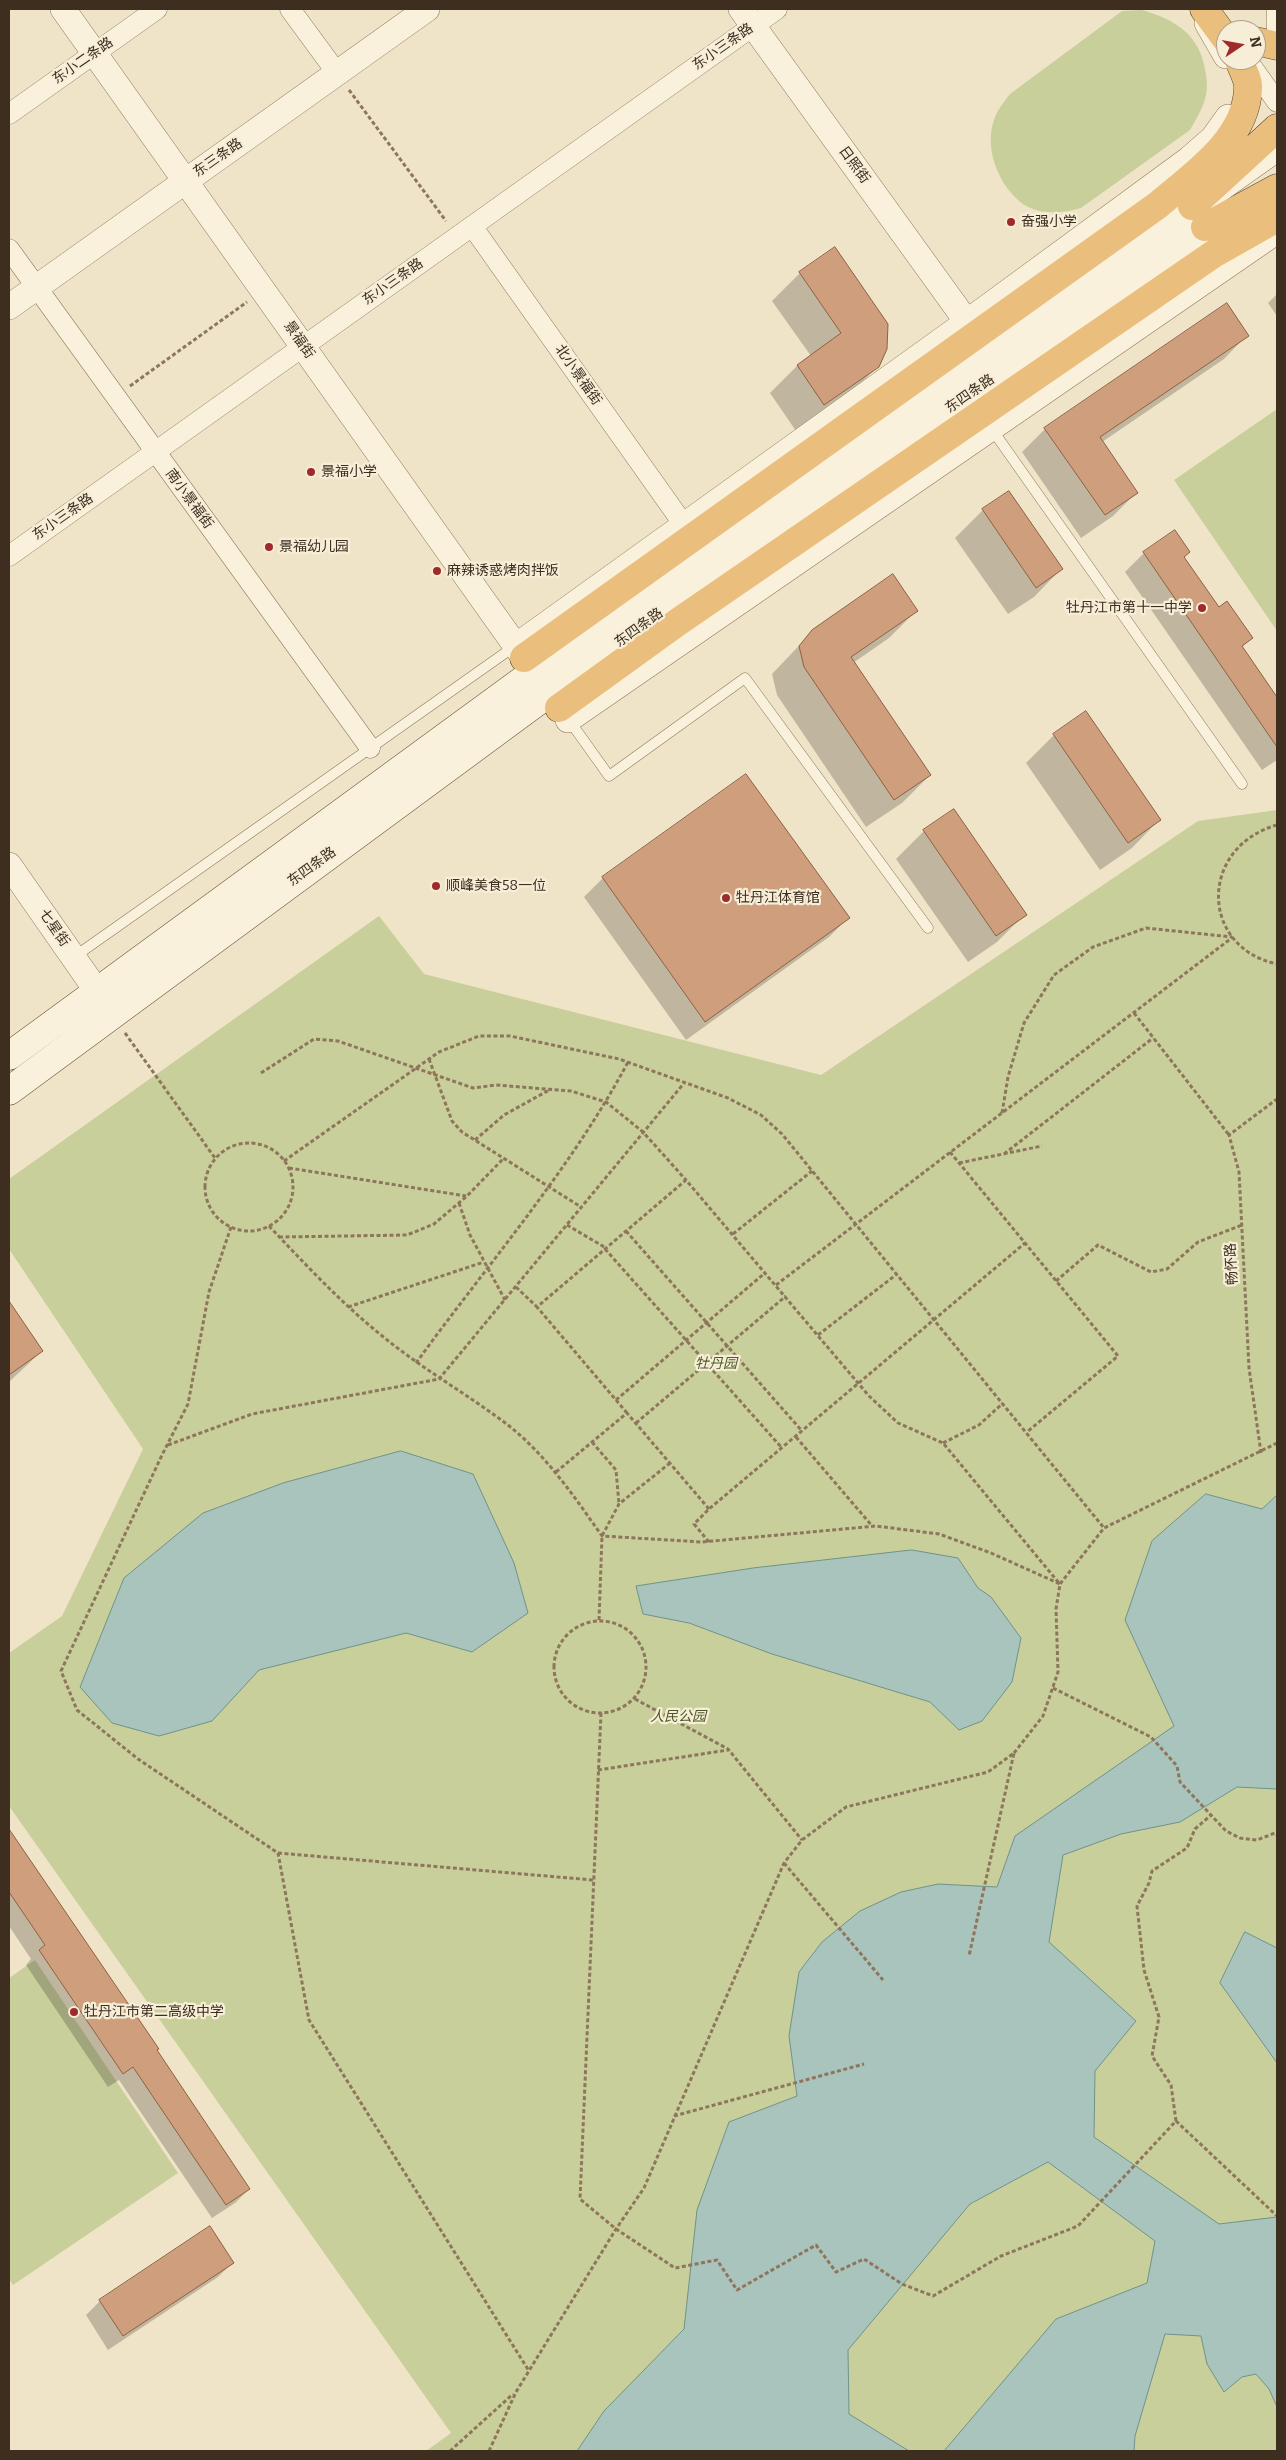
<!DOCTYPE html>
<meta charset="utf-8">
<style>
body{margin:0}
#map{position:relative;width:1286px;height:2460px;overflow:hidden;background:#f0e4c8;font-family:Bitter,serif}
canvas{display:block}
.frame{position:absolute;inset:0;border:10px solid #3d2e20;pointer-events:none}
.north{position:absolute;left:1216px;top:20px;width:50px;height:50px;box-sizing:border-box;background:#f7eed8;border:1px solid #ada18e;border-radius:50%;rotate:78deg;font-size:14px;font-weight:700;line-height:20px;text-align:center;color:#3d2e20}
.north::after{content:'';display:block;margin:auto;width:18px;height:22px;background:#9e2a2b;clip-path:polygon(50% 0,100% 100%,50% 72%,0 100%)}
</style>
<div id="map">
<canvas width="1286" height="2460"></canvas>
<div class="frame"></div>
<div class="north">N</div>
</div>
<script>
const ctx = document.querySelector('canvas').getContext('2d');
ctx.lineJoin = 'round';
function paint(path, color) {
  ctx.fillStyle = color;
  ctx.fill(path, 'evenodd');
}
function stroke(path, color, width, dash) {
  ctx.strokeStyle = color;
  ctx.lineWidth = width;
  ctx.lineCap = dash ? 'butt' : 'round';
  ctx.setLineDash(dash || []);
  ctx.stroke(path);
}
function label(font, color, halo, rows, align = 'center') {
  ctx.font = font + ' Bitter,"Noto Sans SC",serif';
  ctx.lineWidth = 4.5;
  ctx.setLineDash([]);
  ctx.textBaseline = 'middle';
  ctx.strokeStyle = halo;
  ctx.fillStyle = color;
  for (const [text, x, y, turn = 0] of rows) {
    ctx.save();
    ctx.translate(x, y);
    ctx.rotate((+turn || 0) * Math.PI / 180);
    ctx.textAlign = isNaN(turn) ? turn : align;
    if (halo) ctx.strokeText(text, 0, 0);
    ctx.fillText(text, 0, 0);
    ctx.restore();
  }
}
paint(new Path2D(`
 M1142,10C1174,19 1199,34 1205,69C1207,78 1208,90 1205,99C1202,110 1195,121 1190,130L1081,208C1064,213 1045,215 1028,207C1001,192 983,150 994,120C997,110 1004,102 1010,94L1122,11Z
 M1277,409V631L1174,480Z
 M1277,810V2451H426L451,2433L9,1806V1653L62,1616L143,1449L9,1249V1179L379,916L424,974L821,1075L1198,821Z
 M35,1960L178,2173L13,2285L9,2279V1978Z`), '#c9cf9b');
const water = new Path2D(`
 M401,1451L473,1474L514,1563L528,1613L472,1652L406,1633L259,1670L212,1721L159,1736L112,1723L80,1687L124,1578L203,1513L283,1483Z
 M1206,1494L1262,1509L1277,1495V1789L1237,1787L1180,1822L1121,1834L1063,1855L1049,1942L1136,2021L1095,2071L1094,2137L1219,2224L1277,2217V2407L1269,2389L1256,2374L1242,2377L1224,2392L1207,2364L1201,2336L1165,2334L1135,2436L1134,2451H944L1056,2319L1147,2283L1155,2241L1048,2162L970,2204L848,2350L849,2414L909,2451H577L604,2411L684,2329L697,2210L729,2122L797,2096L789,2036L799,1972L822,1942L860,1911L901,1892L938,1884L997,1887L1015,1836L1174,1726L1125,1620L1152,1541Z
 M912,1550L958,1558L978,1588L991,1597L1021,1638L1012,1682L982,1721L959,1730L930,1702L772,1654L689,1623L643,1614L636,1586L753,1568Z
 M1245,1932L1277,1948V2063L1220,1983Z`);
paint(water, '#a9c4bc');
stroke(water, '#6f938a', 1);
paint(new Path2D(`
 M800,273L878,366L850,394L796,431L770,393L797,366L811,356L772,301Z
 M1277,294V316L1268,303Z
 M1247,335L1224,359L1102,442L1136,493L1113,516L1081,538L1022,452L1045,429Z
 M983,510L1061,569L1034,597L1008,614L955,538Z
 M1174,532L1183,557L1218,608L1251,638L1242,647L1277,699V760L1262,770L1125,572L1144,553Z
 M916,611L889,638L853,663L930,775L902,803L866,827L777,695L772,674L813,631Z
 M1054,735L1159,820L1132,848L1100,870L1026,763Z
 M746,776L848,918L829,937L686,1040L584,897L603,878Z
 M924,831L1025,914L997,942L968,962L896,859Z
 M9,1303L42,1351L9,1382Z
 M9,1831L157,2049L156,2051L249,2189L235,2203L212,2218L119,2080L108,2087L26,1965L31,1959L9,1926Z
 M209,2228L232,2263L218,2277L108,2350L86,2315L100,2301Z`), '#0003');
const building = new Path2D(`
 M835,247L888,324L887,349L879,367L824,405L797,365L841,333L799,272Z
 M1227,303L1249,336L1100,437L1138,493L1105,515L1044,428Z
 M1009,491L1063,569L1036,588L982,509Z
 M1175,530L1190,552L1184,557L1219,607L1227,601L1253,638L1242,646L1277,697V747L1143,552Z
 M893,574L918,611L851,657L931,775L894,800L804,667L799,646L812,630Z
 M1086,711L1161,820L1128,843L1053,734Z
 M746,774L850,918L705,1022L602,877Z
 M954,809L1027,915L996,936L923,830Z
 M9,1301L43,1351L9,1375Z
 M9,1829L159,2049L157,2050L250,2189L226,2205L133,2067L123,2074L39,1950L45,1945L9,1892Z
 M210,2226L234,2263L123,2336L99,2300Z`);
paint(building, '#cf9f7d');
stroke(building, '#8d5f41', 1);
const service = new Path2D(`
 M991,428L1242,784
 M569,720L609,776L745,678L928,928
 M74,957L515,646`);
const minor = new Path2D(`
 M290,9L337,73
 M1277,9V31
 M1247,60L1277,102
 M9,114L157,9
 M472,226L684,525
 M9,249L370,748
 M9,556L777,9`);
const tertiary = new Path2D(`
 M63,9L525,659
 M741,9L967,322
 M1207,23L1226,56
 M9,307L427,9
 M516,646L967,322L1189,159L1213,138L1228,117
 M568,720L1270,236
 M9,865L108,1007`);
const secondary = new Path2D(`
 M9,1056L534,672L1277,147
 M9,1091L549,693L1224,214`);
const trunk = new Path2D(`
 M1204,9L1226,39
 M1256,41L1277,46
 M1192,206L1277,128
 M1205,227L1277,188
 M524,658L1158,205C1193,175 1246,140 1248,89C1249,80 1242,69 1239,60
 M559,708L678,622L1215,253L1277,218`);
stroke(service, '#8d765c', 11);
stroke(minor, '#8d765c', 21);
stroke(tertiary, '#8d765c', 26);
stroke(secondary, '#6f573f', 29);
stroke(trunk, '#5b4430', 29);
stroke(new Path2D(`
 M349,90L446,221
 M130,386L247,302
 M1277,825C1199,847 1199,947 1277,964
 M1134,1013L1229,1135
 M125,1033L215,1158
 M429,1059L452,1121L462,1132L581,1207
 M261,1073L314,1039L338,1041L473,1088L496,1085L571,1091L606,1102L643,1132L686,1180
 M1002,1113L1008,1077L1024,1023L1054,975L1093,947L1146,928L1232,937
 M475,1140L504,1115L551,1089
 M205 1187a44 44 0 1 1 88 0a44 44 0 1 1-88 0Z
 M950,1152L1118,1356L1027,1432
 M1004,1154L1153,1038
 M284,1161L439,1052L479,1036H510L619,1059L728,1098L761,1115L782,1134L1104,1528
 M959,1163L1042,1146
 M289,1168L466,1196
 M459,1203L470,1235L505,1300
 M567,1225L606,1248
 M269,1226C306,1265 343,1305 386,1339C423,1369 465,1393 504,1422C545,1453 573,1495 602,1536L702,1542L876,1526L939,1534L991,1553L1060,1584
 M231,1227L209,1292L188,1404L162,1455L61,1671L77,1710L138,1759L278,1853L309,2020L529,2371
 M626,1231L802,1431
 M733,1234L812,1171
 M279,1237L407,1235L434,1224L467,1196L504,1158
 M605,1249L782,1448
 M1056,1281L1098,1245L1151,1272L1167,1269L1198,1242L1242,1225
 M776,1285L1233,937
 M516,1287L537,1307
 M348,1307L484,1262
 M818,1335L897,1274
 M416,1363C487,1265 571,1169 628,1062
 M616,1400L766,1272
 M627,1413L537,1307L686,1180L869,1396L898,1423L943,1443L1059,1583
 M636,1423L786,1296
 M796,1437L873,1527
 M592,1442L616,1470L619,1504
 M943,1443L979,1425L1003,1403
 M168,1445L252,1414L439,1379L685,1082
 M1261,1453L1249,1368L1239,1172L1229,1135L1277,1099
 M556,1472L627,1413L709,1509
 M709,1542L694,1524L709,1509L1025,1243
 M599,1620L602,1536L619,1504L670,1463
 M554 1667a46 46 0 1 1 92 0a46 46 0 1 1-92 0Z
 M1053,1688L1151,1737L1177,1766L1180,1782L1226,1831L1240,1838L1257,1840L1275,1833L1277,1835
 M635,1699L728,1749L802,1840
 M601,1713L580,2199L616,2229L675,2268L717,2260L737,2290L816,2245L836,2272L864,2259L902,2284L933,2296L1001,2256L1078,2226L1176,2121L1277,2216
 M1014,1753L1043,1716L1058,1672L1056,1609L1060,1584L1104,1528L1277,1443
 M598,1770L728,1750
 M278,1853L593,1880
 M784,1863L883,1980
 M674,2116L864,2064
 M1176,2121L1171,2085L1152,2056L1159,2017L1144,1970L1137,1906L1149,1883L1152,1871L1187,1848L1195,1829L1210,1816
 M450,2451L513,2394
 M489,2451L516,2392L616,2229L644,2188L784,1863L802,1840L846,1807L988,1772L1014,1753L969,1956`), '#8d765c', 3, [4, 2.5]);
stroke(service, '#faf1dc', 10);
stroke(minor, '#faf1dc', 20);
stroke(tertiary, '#faf1dc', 25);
stroke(secondary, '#faf1dc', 28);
stroke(trunk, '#eabe7c', 28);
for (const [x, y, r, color] of [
 [1011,222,5,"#9e2a2b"],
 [311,472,5,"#9e2a2b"],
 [269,547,5,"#9e2a2b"],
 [437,571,5,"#9e2a2b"],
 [1202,608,5,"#9e2a2b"],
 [436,886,5,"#9e2a2b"],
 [726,898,5,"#9e2a2b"],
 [74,2012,5,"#9e2a2b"]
]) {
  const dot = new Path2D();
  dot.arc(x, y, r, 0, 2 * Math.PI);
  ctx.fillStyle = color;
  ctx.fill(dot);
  stroke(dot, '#f7eed8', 2);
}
label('14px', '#3d2e20', '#f7eed8', [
 ["东小三条路",723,47,-35],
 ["东小二条路",83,61,-35],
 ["东三条路",218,158,-35],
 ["日照街",854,165,54],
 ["东小三条路",393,282,-35],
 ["景福街",299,340,55],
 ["北小景福街",578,375,55],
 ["东四条路",970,394,-35],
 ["南小景福街",189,499,54],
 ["东小三条路",63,517,-35],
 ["东四条路",639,628,-36],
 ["东四条路",312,867,-36],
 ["七星街",54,928,55],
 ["畅怀路",1232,1264,-93]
]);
label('14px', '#3d2e20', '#f7eed8', [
 ["奋强小学",1021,222],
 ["景福小学",321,472],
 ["景福幼儿园",279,547],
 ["麻辣诱惑烤肉拌饭",447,571],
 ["牡丹江市第十一中学",1192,608,"right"],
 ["顺峰美食58一位",446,886],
 ["牡丹江体育馆",736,898],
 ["牡丹江市第二高级中学",84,2012]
], 'left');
label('italic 14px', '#4d5a26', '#f7eed8', [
 ["牡丹园",716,1364],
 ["人民公园",678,1717]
]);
</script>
